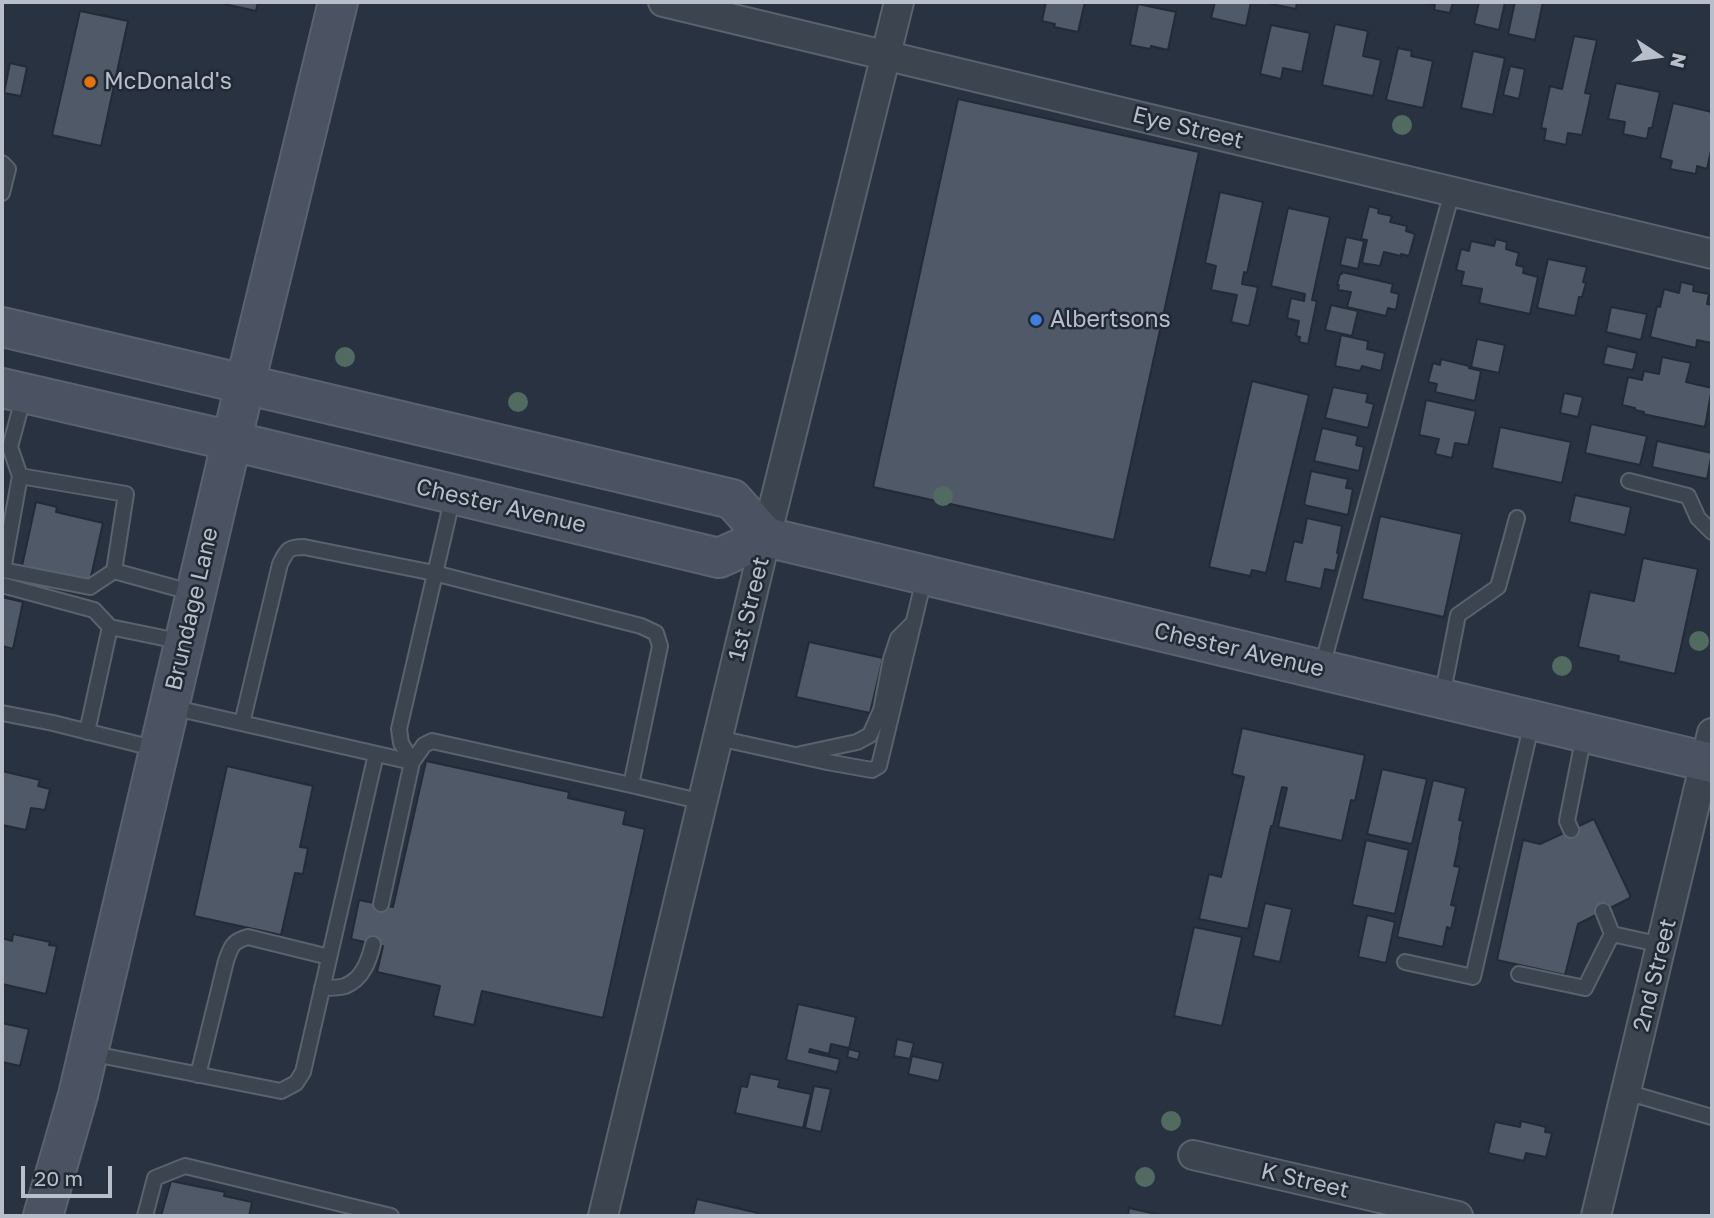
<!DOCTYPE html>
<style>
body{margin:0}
#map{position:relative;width:1714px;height:1218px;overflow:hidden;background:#283240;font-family:"Golos Text",sans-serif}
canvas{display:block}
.frame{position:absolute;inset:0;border:4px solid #b9bfca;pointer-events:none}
.north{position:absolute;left:1623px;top:21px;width:70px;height:70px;-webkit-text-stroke:5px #212935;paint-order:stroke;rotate:103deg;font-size:19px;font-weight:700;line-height:28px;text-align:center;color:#b9bfca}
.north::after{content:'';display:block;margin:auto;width:24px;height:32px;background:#b9bfca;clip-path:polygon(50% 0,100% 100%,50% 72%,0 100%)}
.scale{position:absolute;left:21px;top:1166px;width:91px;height:32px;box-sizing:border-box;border:4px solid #b9bfca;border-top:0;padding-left:9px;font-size:21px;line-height:24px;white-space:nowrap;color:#b9bfca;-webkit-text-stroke:5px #212935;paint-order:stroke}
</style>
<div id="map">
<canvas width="1714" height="1218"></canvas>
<div class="frame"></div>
<div class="north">N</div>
<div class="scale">20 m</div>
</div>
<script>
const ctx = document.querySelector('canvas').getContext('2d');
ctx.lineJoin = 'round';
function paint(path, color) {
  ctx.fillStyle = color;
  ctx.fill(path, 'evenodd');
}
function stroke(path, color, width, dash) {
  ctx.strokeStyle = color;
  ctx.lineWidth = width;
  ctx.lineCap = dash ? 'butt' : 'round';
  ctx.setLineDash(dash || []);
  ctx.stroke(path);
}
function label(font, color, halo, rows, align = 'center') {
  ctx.font = font + ' "Golos Text",sans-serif';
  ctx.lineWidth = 5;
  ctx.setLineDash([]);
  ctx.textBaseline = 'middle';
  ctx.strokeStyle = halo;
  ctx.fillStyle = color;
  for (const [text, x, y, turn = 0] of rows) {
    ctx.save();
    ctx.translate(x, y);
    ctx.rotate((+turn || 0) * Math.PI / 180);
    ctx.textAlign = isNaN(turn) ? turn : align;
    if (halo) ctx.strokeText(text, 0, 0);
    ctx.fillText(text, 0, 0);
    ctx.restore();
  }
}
const building = new Path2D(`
 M224,2H258L256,11L224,4Z
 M1046,2H1085L1078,32L1054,27L1055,24L1042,21Z
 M1215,2H1251L1246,26L1211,18Z
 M1271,2H1297L1296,9L1271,4Z
 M1419,2H1453L1450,13L1434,10L1435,5Z
 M1479,2H1505L1499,30L1474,24Z
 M1515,2H1543L1535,40L1508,34Z
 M1138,4L1176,12L1168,50L1151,46L1150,49L1130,45Z
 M80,11L128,21L101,146L52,135Z
 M1335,24L1368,31L1363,56L1381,60L1373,96L1322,85Z
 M1271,25L1310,33L1302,72L1283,68L1281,79L1260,74Z
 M1574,36L1597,40L1585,93L1591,94L1582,135L1568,133L1566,145L1544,140L1546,129L1541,128L1550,86L1562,89Z
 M1398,48L1412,51L1411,56L1433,61L1423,108L1386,100Z
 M1473,51L1505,58L1493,115L1461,108Z
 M10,63L27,67L21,96L4,93Z
 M1510,66L1525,69L1519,99L1503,95Z
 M1616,83L1660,92L1652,128H1649L1647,139L1623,134L1625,122L1608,119Z
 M958,99L1199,152L1114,540L873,487Z
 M1673,103L1712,112V146L1707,169L1697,166L1696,174L1670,169L1672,161L1660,158Z
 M1220,192L1263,202L1247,273L1244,272L1242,284L1258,287L1249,326L1231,322L1237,295L1211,290L1216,266L1205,263Z
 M1369,206L1379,209L1378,213L1392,216L1390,222L1407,226L1406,231L1415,234L1409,256L1401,254V256L1384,252L1380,266L1362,263L1367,240L1361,239Z
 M1288,208L1330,217L1312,300L1317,301L1308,344L1299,342L1300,337L1296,336L1299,321L1287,318L1291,298L1304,301L1305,294L1271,286Z
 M1346,237L1364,241L1358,269L1340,265Z
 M1496,239L1507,242L1506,249L1519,253L1516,265L1524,267L1523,273L1538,277L1530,314L1479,303L1482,289L1461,285L1464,272L1456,270L1461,249L1469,251L1471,241L1494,246Z
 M1548,259L1587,267L1583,282L1586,283L1582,297H1579L1575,316L1537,308Z
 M1342,272L1393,284L1391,292L1399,294L1396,310L1388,308L1386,316L1347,307L1351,292L1338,290L1339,285H1337L1340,274H1342Z
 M1681,282L1694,285L1693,291L1709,294L1707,304L1712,305V343L1697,340L1696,348L1650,337L1657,306L1660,307L1664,289L1679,293Z
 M1331,305L1358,311L1352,336L1325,330Z
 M1611,307L1647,314L1641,340L1606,332Z
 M1341,335L1368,341L1367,349L1385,353L1381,371L1362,366L1360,371L1335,366Z
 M1477,339L1505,345L1499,373L1471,367Z
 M1607,346L1637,353L1633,370L1603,364Z
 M1662,357L1691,363L1686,382L1712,388L1705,427L1643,414L1644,412L1635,410V408L1622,405L1628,377L1642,380L1644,371L1659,374Z
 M1441,359L1469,366V368L1481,371L1475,401L1435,392L1437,384L1428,382L1433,363L1440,365Z
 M1252,381L1309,395L1266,573L1252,570L1250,576L1209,567Z
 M1333,387L1368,394L1366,402L1374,404L1368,428L1325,418Z
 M1564,393L1583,397L1578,417L1560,413Z
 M1426,400L1476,411L1468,445L1455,443L1452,458L1435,454L1439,439L1419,435Z
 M1591,424L1647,436L1640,465L1585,453Z
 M1500,427L1571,442L1562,483L1492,468Z
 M1322,428L1358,436L1356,445L1364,447L1359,471L1314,461Z
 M1657,441L1712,453L1707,479L1652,467Z
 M1311,471L1348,479L1346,488L1353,489L1348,515L1304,505Z
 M1575,495L1631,507L1625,535L1569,522Z
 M36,502L57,507L56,512L103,523L90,581L22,566Z
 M1380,516L1462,534L1444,617L1362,599Z
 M1307,518L1342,526L1337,553H1339L1335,571L1325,569L1321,589L1285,581L1294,541L1302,543Z
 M1643,558L1698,569L1675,674L1618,661L1619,656L1578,647L1590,592L1634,601Z
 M2,597L23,602L13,649L2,646Z
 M809,642L883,658L870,713L796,697Z
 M1242,728L1365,755L1355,801L1351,800L1342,841L1278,827L1287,788L1282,787L1273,826H1271L1248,929L1199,919L1209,874L1221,877L1244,777L1232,774Z
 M426,761L569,792L568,798L626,811L623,824L645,829L603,1018L482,991L474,1025L433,1016L440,986L377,972L383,946L351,939L359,900L393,907Z
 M227,766L313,786L300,847L308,848L303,874L295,873L281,935L194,916Z
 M1382,769L1427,779L1412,844L1367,834Z
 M2,771L40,780L38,786L50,789L45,810L31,808L26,830L2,825Z
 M1433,780L1466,788L1459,820L1463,821L1459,839H1460L1454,866L1460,867L1451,905L1456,906L1451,929L1447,927L1443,947L1397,937Z
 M1594,819L1630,895V898L1578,924L1565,975L1497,960L1523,840L1540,844Z
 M1366,840L1409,850L1395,914L1352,905Z
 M1265,903L1292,909L1280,962L1253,956Z
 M1367,915L1395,922L1386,963L1358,957Z
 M1194,927L1242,937L1222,1026L1174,1016Z
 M13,934L50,942L49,945L57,946L46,994L2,984V938L12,941Z
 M798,1004L856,1017L849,1049L860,1052L858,1060L847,1057L849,1048L831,1044L829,1054L810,1049L809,1052L840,1059L837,1072L786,1060Z
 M2,1023L29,1029L20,1066L2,1062Z
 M897,1039L914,1043L910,1059L894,1056Z
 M912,1056L943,1063L939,1081L908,1074Z
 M750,1074L780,1080L778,1087L811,1094L803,1128L735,1113L741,1086L747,1087Z
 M814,1086L831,1089L821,1132L805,1128Z
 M1521,1121L1546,1127L1545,1132L1552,1133L1546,1157L1526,1153L1524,1161L1488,1153L1495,1122L1520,1127Z
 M171,1181L225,1192L224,1196L252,1202L249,1216H161Z
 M697,1199L758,1213L757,1216H693Z
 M1129,1208L1165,1216H1128Z`);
paint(building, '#4f5968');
stroke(building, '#232b37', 2);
const service = new Path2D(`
 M2,163L8,169L2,193
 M20,476L10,447L24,395
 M1629,481L1688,496L1698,518L1712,532
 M114,571L126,494L20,476L3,570L90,587L114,571L194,593
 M2,585L94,610L110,627
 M1321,670L1452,192
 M1442,697L1458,615L1498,587L1517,518
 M171,707L412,762L424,745L432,741L631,785L703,802
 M2,713L53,723L157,749
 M242,723L280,564C287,550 288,547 304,547L434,573L641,626L656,633L660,646L658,656L631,785
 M87,732L110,627L183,642
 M718,738L827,762L872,770L879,766L925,575
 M801,754L857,742L870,735L881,710L891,659L898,638L914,622
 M1571,830L1567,821L1584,735
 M381,904L412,762L401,743L399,729L453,496
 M1612,934L1662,945
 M1405,962L1473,977L1532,722
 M1519,974L1585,988L1612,934L1603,911
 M322,988C329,988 339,988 345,986C363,979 369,960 373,944
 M89,1053L281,1091L296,1083L303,1072L376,754
 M198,1075L226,961C231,946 233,941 248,937L329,957
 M1626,1092L1712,1117
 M145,1216L155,1178L185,1166L391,1216`);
const minor = new Path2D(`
 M663,2L1712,254
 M1193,1155L1458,1216
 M603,1216L766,537L899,2
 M1596,1216L1712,733`);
const secondary = new Path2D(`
 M2,327L732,499L766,537L1712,763
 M2,388L232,441L719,558L766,537
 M43,1216L78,1095L245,384L338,2`);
stroke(service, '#5a626d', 18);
stroke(minor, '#5a626d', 32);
stroke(secondary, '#5a626d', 42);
stroke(service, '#3c4450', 14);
stroke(minor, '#3c4450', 28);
stroke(secondary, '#4b5362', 38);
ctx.fillStyle = '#516b61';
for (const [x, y] of [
 [1402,125],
 [345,357],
 [518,402],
 [943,496],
 [1699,641],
 [1562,666],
 [1171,1121],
 [1145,1177]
]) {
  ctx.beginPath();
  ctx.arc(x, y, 10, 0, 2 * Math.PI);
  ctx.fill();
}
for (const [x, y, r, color] of [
 [90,82,7,"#e8710a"],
 [1036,320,7,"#3f7fe0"]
]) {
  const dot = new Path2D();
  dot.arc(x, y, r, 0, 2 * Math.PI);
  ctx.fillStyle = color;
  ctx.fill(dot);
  stroke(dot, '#212935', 2.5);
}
label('23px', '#b9bfca', '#212935', [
 ["McDonald's",104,82],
 ["Albertsons",1050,320]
], 'left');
label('23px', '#b9bfca', '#212935', [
 ["Eye Street",1188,128,14],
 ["Chester Avenue",501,506,13],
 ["Brundage Lane",192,609,-77],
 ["1st Street",749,609,-76],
 ["Chester Avenue",1239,650,13],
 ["2nd Street",1655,975,-76],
 ["K Street",1305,1181,13]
]);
</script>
